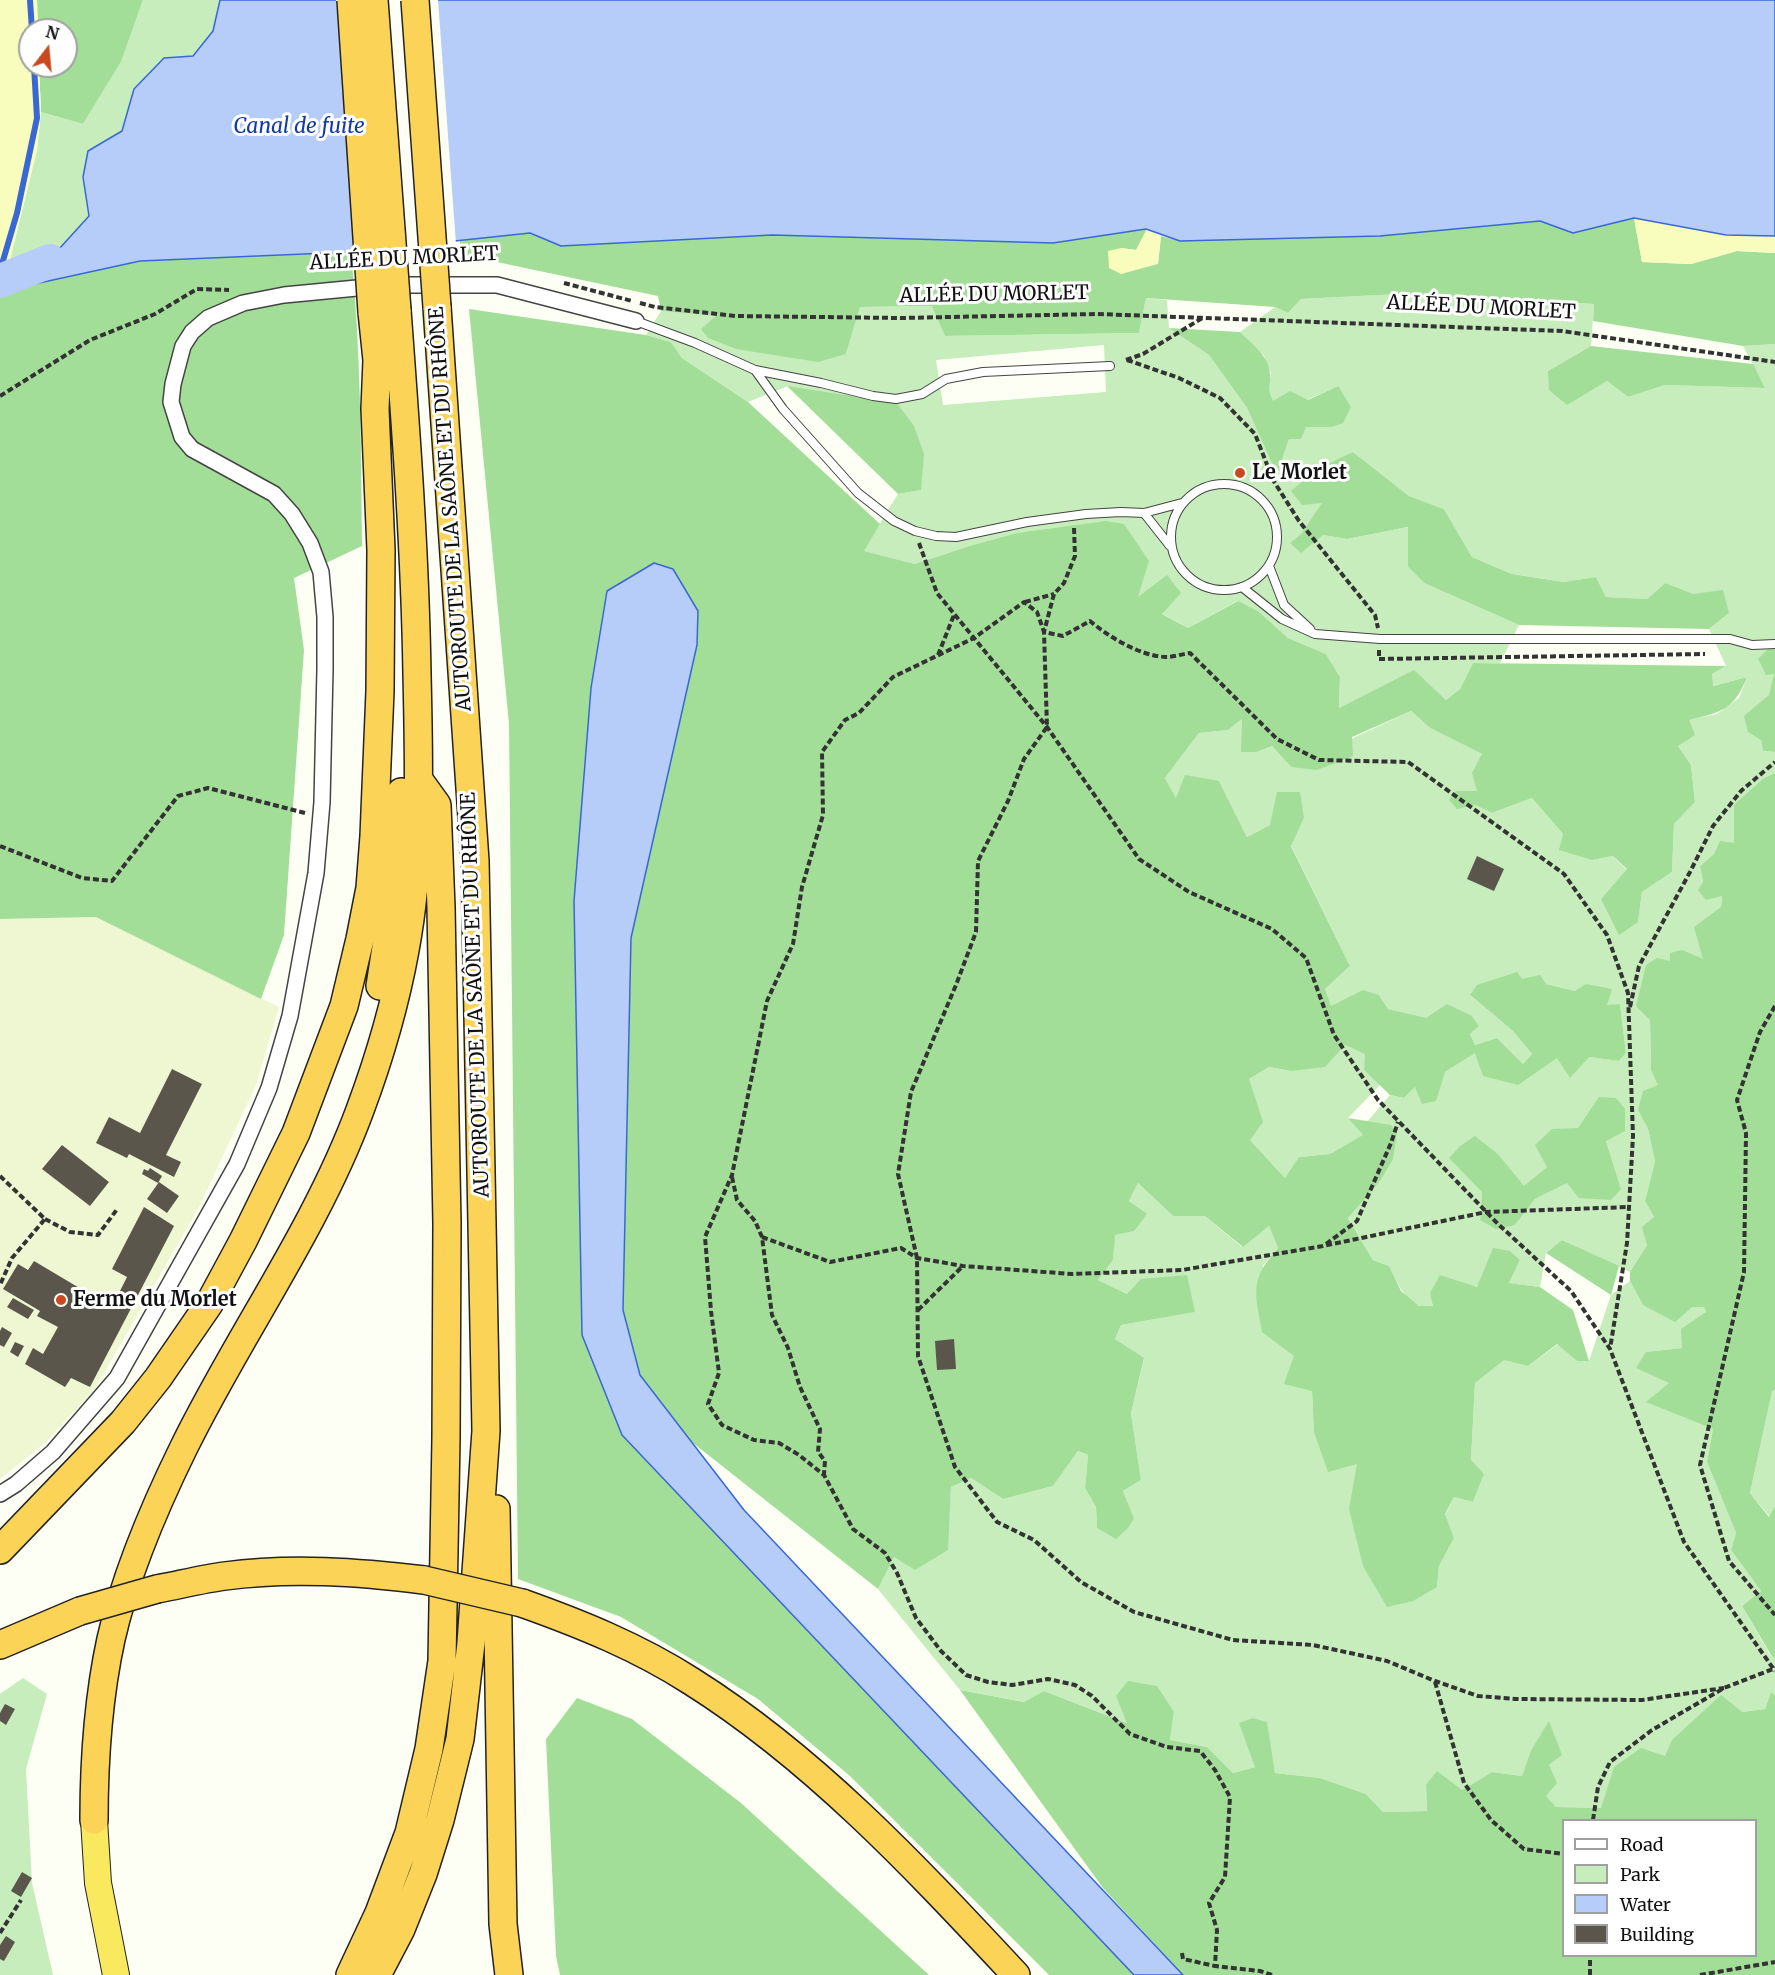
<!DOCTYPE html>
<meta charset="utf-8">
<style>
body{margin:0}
#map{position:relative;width:1775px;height:1975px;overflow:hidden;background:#fefff4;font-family:Merriweather,serif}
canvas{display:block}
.legend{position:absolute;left:1562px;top:1819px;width:195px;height:138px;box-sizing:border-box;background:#fff;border:2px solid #a0a0a0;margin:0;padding:8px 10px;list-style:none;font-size:18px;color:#111}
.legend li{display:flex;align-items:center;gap:12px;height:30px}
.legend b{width:30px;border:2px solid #a0a0a0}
.north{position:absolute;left:18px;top:18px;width:60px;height:60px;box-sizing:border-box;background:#fff;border:2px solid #a0a0a0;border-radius:50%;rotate:16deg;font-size:16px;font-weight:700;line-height:24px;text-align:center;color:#111}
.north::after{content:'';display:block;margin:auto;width:21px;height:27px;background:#ca4a20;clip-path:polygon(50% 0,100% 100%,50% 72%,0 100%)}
</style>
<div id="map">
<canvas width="1775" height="1975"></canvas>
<ul class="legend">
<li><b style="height:8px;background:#fff"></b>Road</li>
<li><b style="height:16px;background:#c6edbb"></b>Park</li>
<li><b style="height:16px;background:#b6ccf9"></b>Water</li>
<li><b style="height:16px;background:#5a564c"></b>Building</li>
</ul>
<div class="north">N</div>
</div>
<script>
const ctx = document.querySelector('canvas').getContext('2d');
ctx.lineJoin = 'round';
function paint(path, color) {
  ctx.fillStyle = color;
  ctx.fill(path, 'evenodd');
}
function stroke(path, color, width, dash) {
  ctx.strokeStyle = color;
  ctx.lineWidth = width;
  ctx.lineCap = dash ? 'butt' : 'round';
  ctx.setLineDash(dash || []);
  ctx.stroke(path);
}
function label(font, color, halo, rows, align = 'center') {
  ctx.font = font + ' Merriweather,serif';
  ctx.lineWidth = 6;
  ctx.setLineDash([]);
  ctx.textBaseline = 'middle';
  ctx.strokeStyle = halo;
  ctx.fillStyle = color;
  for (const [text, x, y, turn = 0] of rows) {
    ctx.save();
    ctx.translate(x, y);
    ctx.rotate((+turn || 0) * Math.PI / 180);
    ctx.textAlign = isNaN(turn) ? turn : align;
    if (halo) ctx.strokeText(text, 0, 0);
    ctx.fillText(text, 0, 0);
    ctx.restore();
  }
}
paint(new Path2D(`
 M96,917L279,1007L256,1085L199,1207L95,1389L45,1443L0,1479V919Z`), '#eff7d2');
paint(new Path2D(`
 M143,0H220V3L213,31L193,56L134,89L122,131L88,151L83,177L89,216L59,249L7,272L37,150L41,112L83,124L121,62Z
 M1400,294L1594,304L1591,346L1548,371L1567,404L1607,381L1628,397L1665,385L1765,388L1743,346L1775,344V642L1774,674L1761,739L1763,751L1775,752V773L1764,778L1734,844L1714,854L1700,866L1706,900L1722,895L1721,907L1703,959L1670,962L1650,1020L1651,1070L1659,1085L1638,1110L1648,1129L1655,1161L1645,1201L1654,1217L1647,1245L1630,1272L1562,1240L1546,1253L1540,1287L1509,1283L1520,1260C1501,1272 1440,1312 1420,1306C1405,1301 1395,1279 1389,1266L1373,1260L1348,1217L1380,1181L1391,1126L1367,1122L1390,1095L1404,1098L1415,1087L1445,1072L1476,1052L1483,1076L1557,1058L1590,1057L1619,1061L1626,1053L1620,1004L1607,1006L1575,991L1546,984L1471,996L1513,1031L1532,1054L1523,1064L1497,1038L1475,1045L1470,1034L1479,1026L1472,1016L1426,1019L1388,1009L1379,995L1331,1007L1325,989L1350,966L1291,845L1304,818L1270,825L1247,837L1219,781L1176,798L1165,778L1199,733L1228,730L1242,719L1257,752L1272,746L1291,767L1411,711L1430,728L1482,754L1475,805L1492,813L1532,798L1563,834L1592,860L1613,856L1627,870L1601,899L1638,922L1642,892L1672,872L1674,824L1695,802L1691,765L1678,746L1688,720L1717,714L1739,698L1747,677L1712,686V674L1726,666L1709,629L1729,613L1665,583L1647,599L1606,597L1596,577L1565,582L1512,574L1472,557L1444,509L1409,496L1353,452L1323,503L1301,534L1290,543L1323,535L1347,539L1408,527V567L1424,583L1519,625L1500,663H1473L1460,689L1446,700L1414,671L1339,708L1340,677L1326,654L1288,638L1258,611L1237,601L1188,628L1018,533L969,546L915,564L863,551L898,494L921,490L788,386L748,402L682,358L671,342L646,335L661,311L717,316L846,354L860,307L933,306L945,336L1139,333L1146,298L1167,300L1169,328L1209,355L1247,408L1277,473L1289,439L1306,427H1331L1338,386L1307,400L1272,402L1268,388L1271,373L1264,356L1240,332L1275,307L1288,313L1301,299ZM1104,345L1106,392L943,405L936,360ZM1578,1128L1606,1141L1621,1189L1568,1182L1535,1199L1515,1225L1480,1220L1482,1192L1499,1155L1524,1187L1547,1167Z
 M1345,1045L1366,1054L1364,1070L1381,1084L1348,1118L1364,1135L1330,1154L1299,1157L1286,1179L1250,1140L1249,1079L1269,1067L1291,1071Z
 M1138,1183L1173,1216H1205L1242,1247L1269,1226L1278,1248L1263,1265L1294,1356L1312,1390L1314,1432L1357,1464L1437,1587L1439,1566L1454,1538L1445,1515L1454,1497L1473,1502L1484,1474L1471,1461L1475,1383L1504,1359L1528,1366L1558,1344L1577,1361H1589L1611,1295L1630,1281L1643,1305L1704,1307L1706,1312L1682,1348L1646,1352L1670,1383L1647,1402L1713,1429L1707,1462L1736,1533L1731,1550L1761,1591L1742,1606L1770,1655L1775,1659V1695L1771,1692L1765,1709L1742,1712L1665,1756L1601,1808L1556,1807L1546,1796L1549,1765L1561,1755L1549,1722L1531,1750L1522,1776L1492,1772L1462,1790L1426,1785L1427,1811L1383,1812L1366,1794L1320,1778L1275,1773L1266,1722L1253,1718L1255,1767L1233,1773L1207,1747L1170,1740L1174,1712L1128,1723L1044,1691L1025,1702L960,1690L878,1589L894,1557L947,1550L951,1487L971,1478L1003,1499L1053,1486L1078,1451L1088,1455L1085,1488L1096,1507L1097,1528L1134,1518L1123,1491L1141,1480L1131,1413L1144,1359L1115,1339L1121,1325L1194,1312L1127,1294L1098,1280L1113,1260L1114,1235L1147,1215L1129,1201Z
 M1775,1389V1506L1770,1517L1750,1493L1772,1392Z
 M23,1678L47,1694L26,1769L32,1883L53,1975H0V1694Z`), '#c6edbb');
paint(new Path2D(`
 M37,0H143L121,62L83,124L41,112L39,66H66V30H38Z
 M1634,218L1642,262L1691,264L1737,251L1775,253V344L1743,346L1593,321L1594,304L1400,294L1301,299L1288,313L1275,307L1146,298L1139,333L945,336L932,306L860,307L846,354L818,362L736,349L708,338L701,329L716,316L661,311L658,296L492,261L460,260V240L530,233L561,246L772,235L1053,243L1147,229L1136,250L1121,248L1158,264L1161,236L1180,241L1380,236L1540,221L1573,233Z
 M351,252C361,350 361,448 362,546L294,578L304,650L284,935L261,999L96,917L0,919V296L7,290L140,261Z
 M469,309L646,335L671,342L682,358L748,402L880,524L864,551L915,564L969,546L1017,533L1106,521L1124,524L1149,561L1138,597L1167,575L1181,593L1162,614L1188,628L1238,601L1258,611L1288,638L1326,654L1340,677L1339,708L1414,670L1446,700L1460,689L1473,663L1726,666L1712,674L1713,686L1747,677C1734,710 1722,712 1689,720L1695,735L1678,746L1691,765L1695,802L1674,824L1672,872L1642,892L1638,922L1619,935L1601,899L1627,869L1613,856L1592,860L1559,850L1563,834L1532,798L1492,813L1475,805L1457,809L1449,800L1456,791H1477L1472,773L1482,754L1430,728L1411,711L1352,737L1353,756L1317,770L1291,767L1272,746L1257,752H1241L1242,719L1228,730L1199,733L1165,778L1176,798L1185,775L1219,781L1247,837L1270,825L1277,792H1300L1304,818L1291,846L1350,966L1325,989L1331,1006L1363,990L1379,995L1388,1009L1426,1018L1447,1004L1472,1016L1479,1026L1470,1034L1475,1045L1497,1038L1523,1064L1532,1054L1513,1031L1470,995L1477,985L1517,972L1522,979L1540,975L1546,984L1575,991L1586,984L1612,989L1607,1005L1620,1004L1626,1053L1619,1061L1589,1057L1570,1078L1557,1058L1518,1085L1483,1076L1475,1053L1445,1072L1436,1101L1422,1104L1415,1087L1404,1098L1390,1095L1364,1070L1365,1054L1345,1045L1325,1067L1291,1071L1269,1067L1249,1079L1263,1122L1250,1140L1285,1178L1299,1157L1330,1154L1363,1135L1348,1118L1391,1125L1397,1133L1393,1159L1380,1181L1348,1218L1373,1260L1389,1266L1401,1291L1419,1306H1433L1430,1293L1440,1275L1477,1287L1493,1248L1510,1251L1520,1260L1509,1283L1540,1287L1573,1310L1589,1361H1577L1557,1344L1528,1366L1504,1360L1475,1383L1471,1460L1484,1474L1473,1502L1454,1497L1445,1514L1454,1538L1439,1566L1437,1587L1413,1601L1387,1607L1363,1566L1349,1509L1357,1464L1328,1472L1314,1432L1312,1391L1284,1384L1294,1356L1262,1332C1255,1291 1249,1281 1278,1248L1269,1226L1243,1247L1205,1216H1173L1138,1183L1129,1201L1147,1214L1134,1231L1115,1235L1113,1260L1098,1280L1127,1294L1141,1279L1187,1275L1195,1312L1121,1325L1115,1339L1144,1358L1131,1413L1141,1480L1123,1491L1134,1518L1128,1528L1116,1539L1097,1528L1096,1507L1085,1488L1088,1455L1078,1451L1053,1486L1003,1499L971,1478L951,1487L948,1550L915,1570L894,1557L878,1589L693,1443L640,1375L623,1310L631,938L697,645L591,688L574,901L583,1335L622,1435L1134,1975H1049L850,1776L758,1699L621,1617L518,1579L509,724Z
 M1169,328L1240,332C1251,343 1270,357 1270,374C1271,388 1266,385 1273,401L1290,391L1308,400L1338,386L1351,407L1343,423L1331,427H1306L1301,439H1289L1277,474L1247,408L1209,355Z
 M1591,346L1753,364L1765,388L1665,385L1628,397L1607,381L1567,405L1549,390L1548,371Z
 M787,386L897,403L914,426L924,454L921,490L898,494Z
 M1353,452L1409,496L1444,509L1472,557L1512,574L1564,582L1596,577L1606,597L1647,599L1665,583L1693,594L1723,590L1729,613L1709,629L1519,625L1424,583L1408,567V527L1347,539L1323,535L1301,553L1290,543L1301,534L1322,503L1302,505L1291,491L1317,469Z
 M1775,642V752L1763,751L1761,740L1748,732L1744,716L1769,695L1774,674L1766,675L1758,659Z
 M1775,773V1389L1772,1392L1750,1493L1769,1517L1775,1506V1659L1771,1655L1742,1606L1761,1591L1731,1550L1736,1533L1707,1462L1713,1429L1646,1402L1669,1383L1636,1368L1646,1352L1682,1348L1681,1329L1706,1312L1704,1307H1692L1675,1322L1643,1305L1630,1281V1272L1647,1245L1642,1227L1654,1217L1645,1201L1655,1161L1648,1129L1638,1110L1643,1091L1658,1085L1651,1070L1650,1020L1636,1006L1646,965L1657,958L1670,961V953L1682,950L1703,959L1694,927L1721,907L1722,896L1706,900L1698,890L1703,882L1700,866L1714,854L1720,841L1734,843V805L1764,778Z
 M1599,1097L1616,1098L1625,1109V1131L1606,1141L1621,1189L1611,1200L1579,1198L1567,1183L1535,1199L1515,1225L1496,1229L1480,1220L1482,1192L1449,1158L1460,1146L1475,1136L1499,1155L1524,1186L1547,1167L1535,1145L1552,1129L1578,1128Z
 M1562,1240L1619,1266L1611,1295L1546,1253Z
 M1128,1681L1157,1686L1174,1712L1170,1740L1207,1747L1233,1773L1255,1767L1239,1723L1253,1718L1267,1722L1275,1773L1320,1778L1366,1794L1383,1812L1427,1811L1426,1785L1437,1771L1462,1790L1492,1772L1522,1776L1531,1750L1549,1721L1562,1755L1549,1765L1557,1783L1546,1796L1556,1807L1601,1808L1614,1767L1641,1748L1665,1756L1672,1740L1721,1695L1742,1712L1765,1709L1771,1692L1775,1695V1975H1183L1103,1888L960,1690L1024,1702L1044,1691L1127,1723L1116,1696ZM1564,1820H1756V1956H1564Z
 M577,1698L632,1719L741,1803L929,1975H560L556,1956L546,1739Z`), '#a3de99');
paint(new Path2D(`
 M0,0H37L38,30H30V66H39L41,112L37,150L7,272V290L0,296Z
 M1634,218L1726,235L1775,236V253L1737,251L1691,264L1642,262Z
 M1147,229L1161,236L1158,264L1121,274L1109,268L1108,251L1121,248L1136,250Z`), '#f8fdbe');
const water = new Path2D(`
 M220,0H1775V236L1726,235L1634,218L1573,233L1540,221L1380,236L1180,241L1146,229L1053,243L772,235L561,246L530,233L351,252L140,261L7,290V272L59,249L89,216L83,177L88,151L122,131L134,89L164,58L193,56L213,31Z
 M654,563L673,569L698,611L697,645L631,938L623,1310L640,1375L744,1510L1183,1975H1134L622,1435L582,1335L574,901L591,688L607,591Z`);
paint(water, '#b6ccf9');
stroke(water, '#3968d5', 1.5);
paint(new Path2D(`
 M336,0H438L456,244L357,254Z`), '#fefff4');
stroke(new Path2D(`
 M30,0L32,30
 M0,271L17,213L37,118L34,66`), '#3968d5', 6);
stroke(new Path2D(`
 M0,281L50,261`), '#b6ccf9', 34);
paint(new Path2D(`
 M1477,856L1504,869L1494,891L1467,879Z
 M172,1069L202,1084L166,1155L181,1162L174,1177L129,1154L127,1158L96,1143L109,1117L140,1133Z
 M62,1145L109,1182L90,1206L42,1169Z
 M150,1168L162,1176L158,1183L142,1174L144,1169L148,1171Z
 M159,1182L179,1196L167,1213L147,1199Z
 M144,1207L174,1226L90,1387L71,1378L65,1387L25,1364L33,1348L43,1354L58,1327L37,1316L40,1311L3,1289L18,1264L28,1270L34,1261L108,1305L107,1307L111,1309L127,1277L112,1269Z
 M13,1298L34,1310L28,1319L7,1307Z
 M2,1327L12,1333L4,1347L0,1345V1331Z
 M954,1339L956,1369L937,1370L935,1341Z
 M15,1342L24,1346L18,1357L10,1352Z
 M5,1704L15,1709L6,1725L0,1721V1713Z
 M22,1872L32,1878L21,1897L11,1891Z
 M6,1936L15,1942L4,1961L0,1959V1945Z`), '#5a564c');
const service = new Path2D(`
 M636,321L695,343L755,370L783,409L858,493L894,521L915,531L936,536L956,537L1027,522L1086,514L1121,512L1144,513L1182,503
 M755,370L821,383L873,396L896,399L922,394L946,379L983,372L1110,366
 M1171 537a53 53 0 1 1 106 0a53 53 0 1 1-106 0Z
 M1144,513L1170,546
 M1269,566L1284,605L1310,629
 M1242,587L1282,619L1315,634L1380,639H1730L1752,645L1775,644`);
const minor = new Path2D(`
 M0,1494L16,1484L53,1452L117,1378L237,1164L269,1088L290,1016L316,873L322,802L325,669V617L321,572L310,543L292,514L274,494L192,449L182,437L171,402L173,384L183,346L192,332L208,318L243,303L284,295L388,285H497L636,321`);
const trunk = new Path2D(`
 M94,1820L98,1883L116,1975`);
const motorway = new Path2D(`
 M380,986L389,928L401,792
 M496,1509L503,1924L509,1975
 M0,1550L123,1422L158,1378L209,1304L243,1241L296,1133L344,1006L360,939L370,888L374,836L380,691L381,550L375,409L377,360L372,312
 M157,1589C179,1585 202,1579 225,1576C291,1567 359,1572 424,1580
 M522,1603C581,1624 638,1647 691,1681C815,1759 916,1868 1016,1975
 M0,1645L80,1611
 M94,1820C94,1759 98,1699 111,1639C126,1573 154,1508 184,1447C240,1333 316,1229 360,1110C379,1059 395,1005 405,950C422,859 419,766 417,674C415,552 406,431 397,310
 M350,1975L379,1913L409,1833L429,1749L442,1661L446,1438L447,1224L441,907L437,805L419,780
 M377,1975L401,1929L423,1874L440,1820L460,1739L471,1643L486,1431L475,861L437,307`);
stroke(service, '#444', 10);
stroke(minor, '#444', 18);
stroke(trunk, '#222', 28);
stroke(motorway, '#222', 30);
stroke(new Path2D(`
 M564,283L632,301
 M640,303L655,307L735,316L901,318L1097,314L1562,331L1775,362
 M1126,360L1143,354L1204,317
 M1127,360L1179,378L1220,398L1255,434L1273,480L1299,521L1375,615L1378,628
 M0,396L90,340L155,314L197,289L229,290
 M1074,528L1075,556L1064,583L1054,594L1044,632L1047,727L1024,759L1008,801L978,861L976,932L956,985L911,1092L898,1174L917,1258L918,1356L955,1467L997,1522L1034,1540L1081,1582L1134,1612L1233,1640L1313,1645L1387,1661L1435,1681L1478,1696L1515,1699L1642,1700L1724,1688
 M919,543L937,593L1047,727L1139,859L1189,892L1272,929L1306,958L1334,1035L1378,1100L1498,1224L1571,1291L1610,1349L1684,1542L1775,1671
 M1025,602L1054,594
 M1379,650V659L1705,654
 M938,655L954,615
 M0,846L82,878L112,881L178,796L208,788L305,813
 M1775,1006L1760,1032L1737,1100L1746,1133L1744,1272L1700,1465L1729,1561L1775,1615
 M1630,1007L1639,966L1690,872L1713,826L1741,791L1775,762
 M0,1176L45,1219L12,1258L0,1285
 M732,1177L737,1200L755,1221L762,1237L772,1315L788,1348L800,1387L820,1429L818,1452L825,1461L824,1474
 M45,1219L70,1232L98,1235L118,1208
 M762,1237L830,1262L901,1248L917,1258L963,1266L1072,1274L1182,1270L1323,1246L1486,1212L1629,1207
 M1326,1244L1357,1221L1391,1143L1398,1122
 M918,1310L963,1266
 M1435,1682L1464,1783L1491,1820L1524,1849L1564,1854
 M1593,1820L1598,1787L1610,1762L1652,1730L1724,1688L1773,1669L1775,1667
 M0,1933L21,1900
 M1182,1953L1183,1959L1215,1966
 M1272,1975L1260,1971L1215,1966L1217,1930L1209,1903L1225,1877L1230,1797L1215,1770L1200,1751L1167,1747L1130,1734L1092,1696L1075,1685L1048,1679L1012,1685L988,1682L966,1675L941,1651L916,1618L897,1573L885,1553L853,1529L824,1475L799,1455L779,1443L754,1440L722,1425L708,1404L719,1373L711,1311L705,1237L732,1175L767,1001L793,944L802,887L823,815L822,752L845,720L859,713L893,677L974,638L1024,602L1037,612L1044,632L1063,636L1090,621C1109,637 1140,656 1166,657C1174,657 1182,654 1190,653L1277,739L1319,760L1408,762L1564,874L1607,935L1628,993L1633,1136L1627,1243L1610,1349
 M1590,1975V1956
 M1700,1975L1775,1962`), '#333', 4, [6, 3]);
stroke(service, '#fff', 8);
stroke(minor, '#fff', 15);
stroke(trunk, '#f8e95e', 26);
stroke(motorway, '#fbd356', 27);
const motorwayBridge = new Path2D(`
 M351,0L372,312
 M374,0L397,310
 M415,0L437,307
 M424,1580L522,1603
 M80,1611L157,1589`);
stroke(motorwayBridge, '#222', 30, []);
stroke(motorwayBridge, '#fbd356', 27);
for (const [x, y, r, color] of [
 [1240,473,6,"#ca4a20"],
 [61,1300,6,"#ca4a20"]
]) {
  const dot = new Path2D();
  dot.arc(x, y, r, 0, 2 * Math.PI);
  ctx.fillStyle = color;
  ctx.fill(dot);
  stroke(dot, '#fff', 2);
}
label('20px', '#111', '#fff', [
 ["ALLÉE DU MORLET",404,259,-3],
 ["ALLÉE DU MORLET",994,295,-1],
 ["ALLÉE DU MORLET",1481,308,3],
 ["AUTOROUTE DE LA SAÔNE ET DU RHÔNE",451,509,-94],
 ["AUTOROUTE DE LA SAÔNE ET DU RHÔNE",476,995,-92]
]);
label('bold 20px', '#111', '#fff', [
 ["Le Morlet",1252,473],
 ["Ferme du Morlet",73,1300]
], 'left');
label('italic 21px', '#113aab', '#fff', [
 ["Canal de fuite",299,127]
]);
</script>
